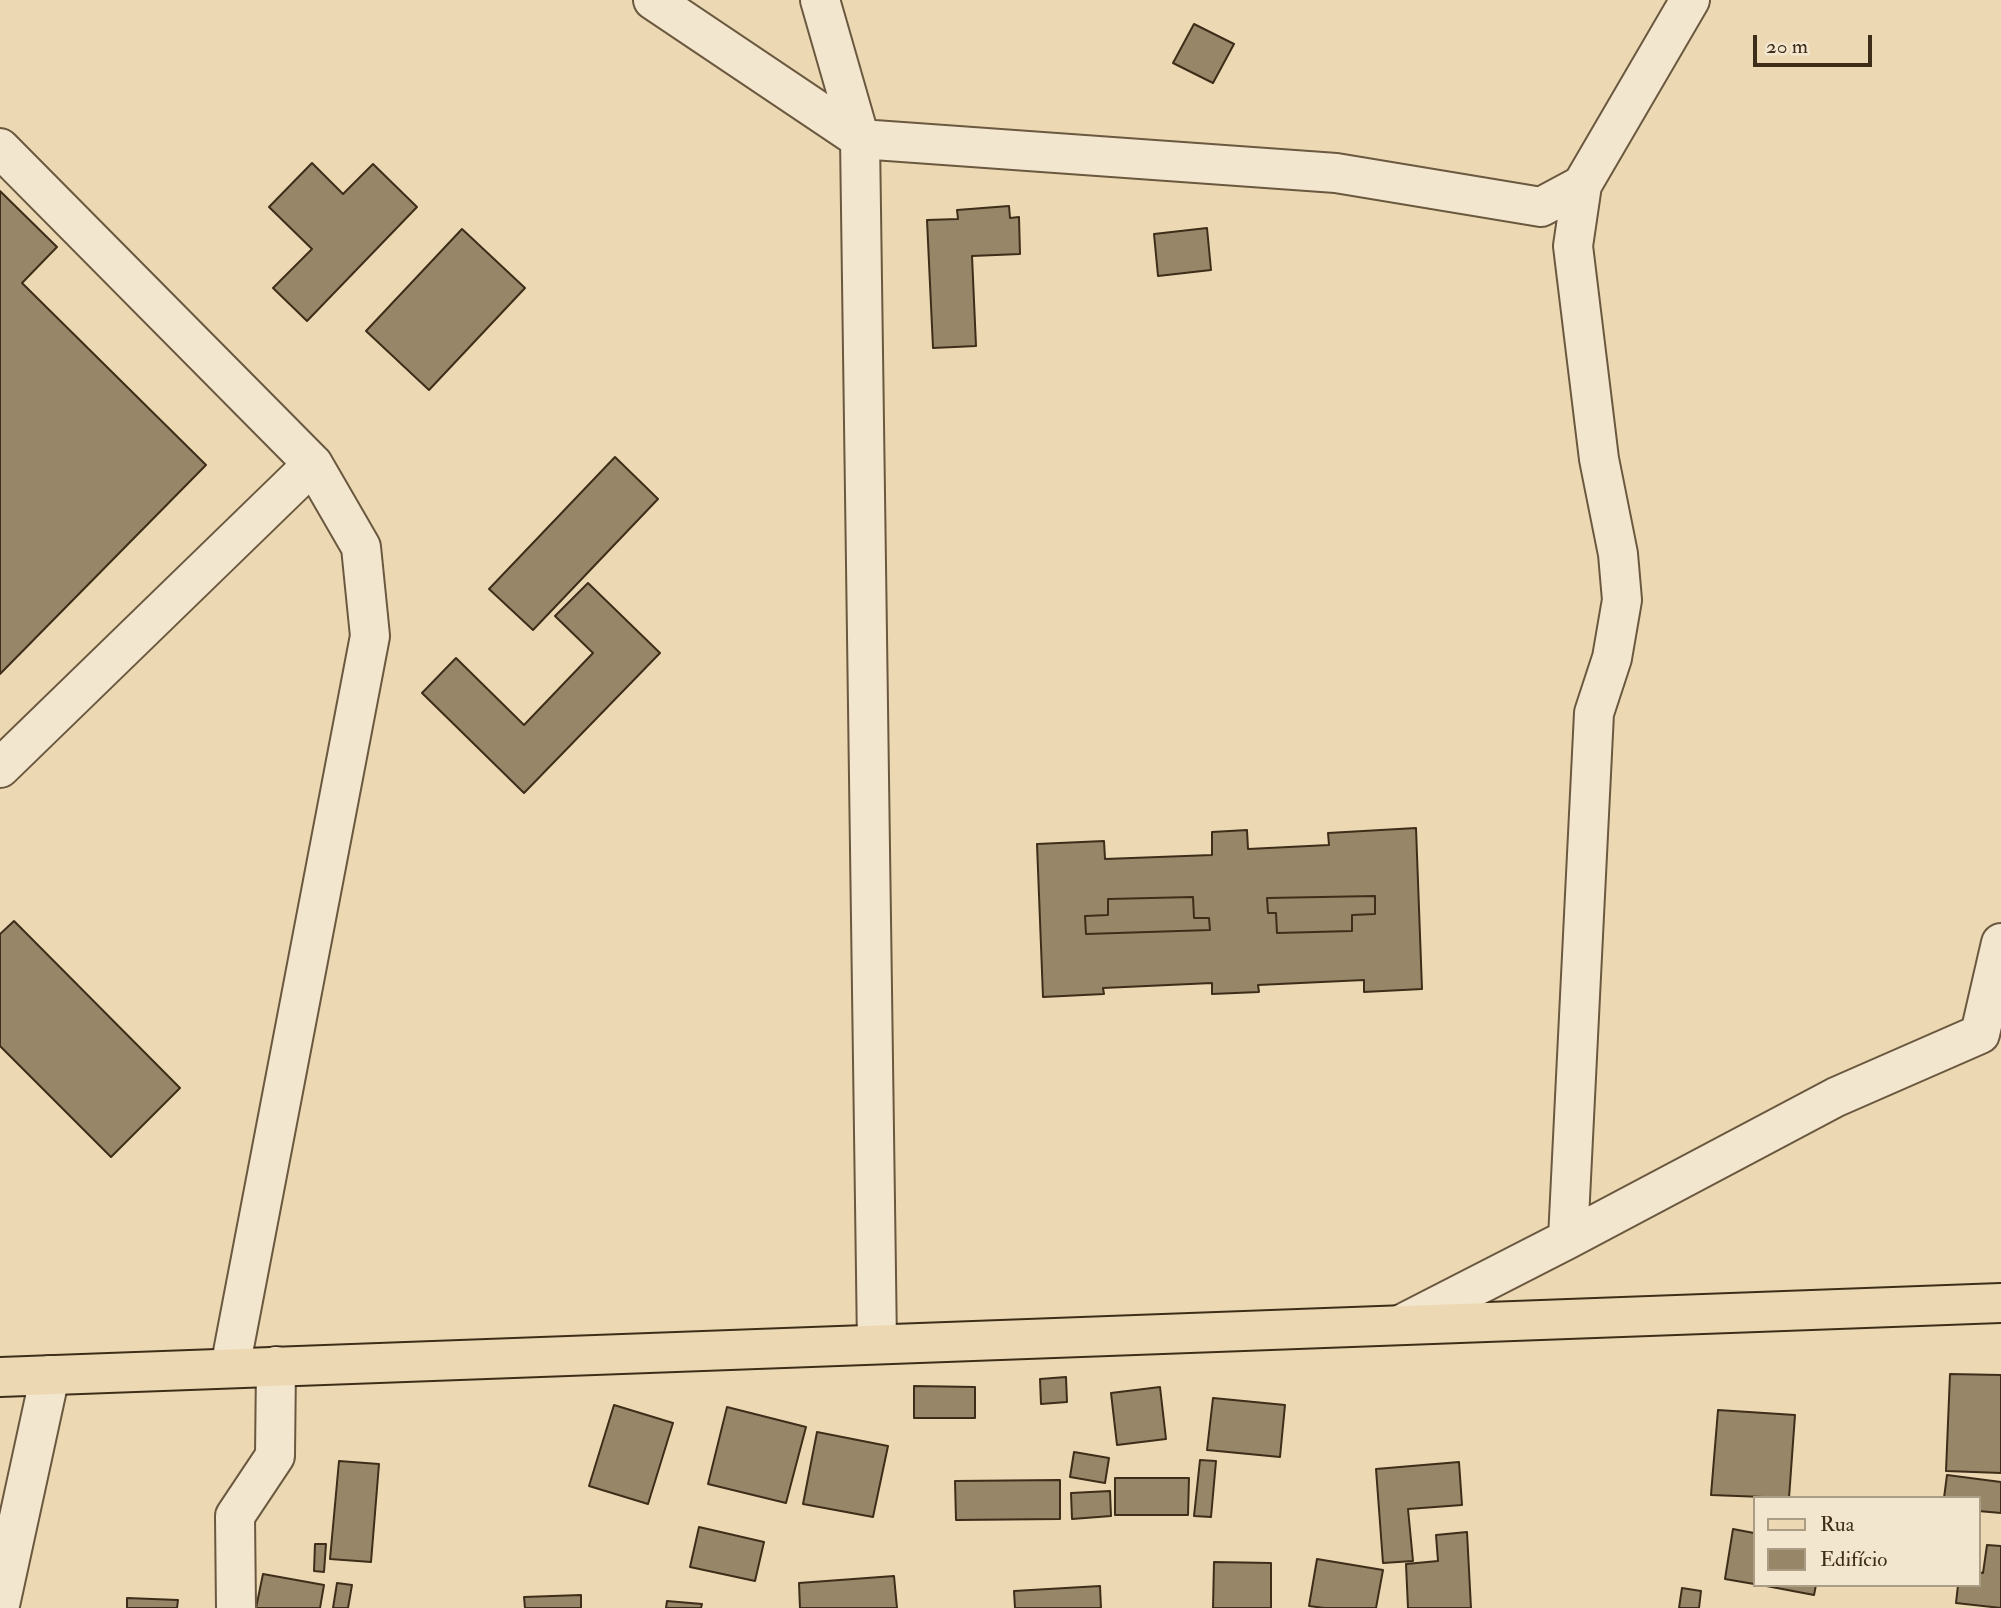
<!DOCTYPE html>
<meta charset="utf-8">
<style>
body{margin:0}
#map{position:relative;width:2001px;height:1608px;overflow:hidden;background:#ecd9b4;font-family:"IM FELL Double Pica",serif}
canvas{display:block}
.legend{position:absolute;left:1753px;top:1496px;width:228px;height:91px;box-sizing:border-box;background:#f3e6ce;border:2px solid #ab9c85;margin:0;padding:9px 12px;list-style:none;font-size:21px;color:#3e2d18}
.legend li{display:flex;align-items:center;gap:14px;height:35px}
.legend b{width:35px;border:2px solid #ab9c85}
.scale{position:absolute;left:1753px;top:35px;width:119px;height:32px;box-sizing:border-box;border:4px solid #3e2d18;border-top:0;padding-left:9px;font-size:21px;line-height:24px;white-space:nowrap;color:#3e2d18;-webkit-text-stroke:5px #f3e6ce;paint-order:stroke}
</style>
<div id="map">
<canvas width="2001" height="1608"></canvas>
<ul class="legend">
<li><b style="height:9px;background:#ecd9b4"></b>Rua</li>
<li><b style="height:19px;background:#988669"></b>Edifício</li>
</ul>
<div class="scale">20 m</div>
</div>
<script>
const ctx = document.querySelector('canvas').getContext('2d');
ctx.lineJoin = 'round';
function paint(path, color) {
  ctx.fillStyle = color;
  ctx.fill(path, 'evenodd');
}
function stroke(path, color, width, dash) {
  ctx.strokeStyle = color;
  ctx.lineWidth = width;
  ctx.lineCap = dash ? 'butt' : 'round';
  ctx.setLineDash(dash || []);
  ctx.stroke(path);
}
const building = new Path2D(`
 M1194,24L1234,44L1213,83L1173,63Z
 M312,163L343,194L373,164L417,207L307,321L273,288L312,249L269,207Z
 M0,191L57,247L22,283L206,465L0,674Z
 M1009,206L1010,218L1019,217L1020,254L972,256L976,346L933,348L927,220L958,219L957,210Z
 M1207,228L1211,270L1158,276L1154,234Z
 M462,229L525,288L429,390L366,331Z
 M615,457L658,499L533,630L489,589Z
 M588,583L660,653L524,793L422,693L456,658L524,725L593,653L555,616Z
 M1416,828L1422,989L1364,992V980L1258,985L1259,992L1212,994V983L1103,988L1104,994L1043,997L1037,844L1104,841L1105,859L1212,855V832L1247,830L1248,849L1329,845L1328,833ZM1375,896V914L1352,915V931L1277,933L1276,913H1268L1267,898ZM1193,897L1194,918H1209L1210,930L1086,934L1085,916L1108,915V899Z
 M1375,896V914L1352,915V931L1277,933L1276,913H1268L1267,898Z
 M1193,897L1194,918H1209L1210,930L1086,934L1085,916L1108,915V899Z
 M14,921L180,1088L111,1157L0,1046V934Z
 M1950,1374L2001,1375V1473L1946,1471Z
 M1066,1377L1067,1402L1041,1404L1040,1379Z
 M914,1386L975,1387V1418H914Z
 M1160,1387L1166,1439L1117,1445L1111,1393Z
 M1213,1398L1285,1405L1280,1457L1207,1450Z
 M614,1405L673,1423L648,1504L589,1486Z
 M727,1407L806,1427L786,1503L708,1484Z
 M1718,1410L1795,1415L1789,1498L1711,1495Z
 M817,1432L888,1446L873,1517L803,1504Z
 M1074,1452L1109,1458L1105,1483L1070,1477Z
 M1200,1460L1216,1461L1211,1517L1194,1516Z
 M339,1461L379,1464L371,1562L330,1559Z
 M1459,1462L1462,1505L1408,1509L1413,1561L1383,1563L1376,1469Z
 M1947,1475L2001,1482V1513L1978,1511V1498H1944Z
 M1115,1478H1189L1188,1515H1115Z
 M1060,1480V1519L956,1520L955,1481Z
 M1110,1491L1111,1516L1072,1519L1071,1493Z
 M699,1527L764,1542L755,1581L690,1567Z
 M1733,1529L1754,1533V1584L1725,1579Z
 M1467,1532L1471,1608H1408L1406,1564L1438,1561L1436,1535Z
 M315,1544H326L324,1572L314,1571Z
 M1987,1545L2001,1546V1608L1956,1603L1958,1585H1978V1572L1983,1573Z
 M1317,1559L1383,1570L1376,1608H1324L1309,1606Z
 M1214,1562L1271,1563V1608H1213Z
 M263,1574L324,1585L320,1608H256Z
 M894,1576L897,1608H800L799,1583Z
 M337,1583L352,1585L348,1608H333Z
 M1761,1585H1816L1814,1595Z
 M1100,1586L1101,1608H1015L1014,1591Z
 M1682,1588L1701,1591L1699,1608H1679Z
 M581,1595V1608H525L524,1597Z
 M127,1598L178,1600L177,1608H127Z
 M667,1601L702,1604L701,1608H666Z`);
paint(building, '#988669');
stroke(building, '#3e2d18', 2);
const minor = new Path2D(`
 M653,0L860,139L1336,173L1541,207L1582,185
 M820,0L860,139L877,1344
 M0,148L313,464L361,547L370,636L230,1368
 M0,768L313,464
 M1568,1239L1594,713L1612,658L1622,600L1618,554L1599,459L1573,246L1582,185L1690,0
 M1402,1324L1568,1239L1836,1097L1980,1034L2001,943
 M0,1605L50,1375
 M236,1608L235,1516L275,1456L276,1366`);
const major = new Path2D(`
 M0,1377L2001,1303`);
stroke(minor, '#6a583f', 42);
stroke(major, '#3e2d18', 42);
stroke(minor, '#f3e6ce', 38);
stroke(major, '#ecd9b4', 38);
</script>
